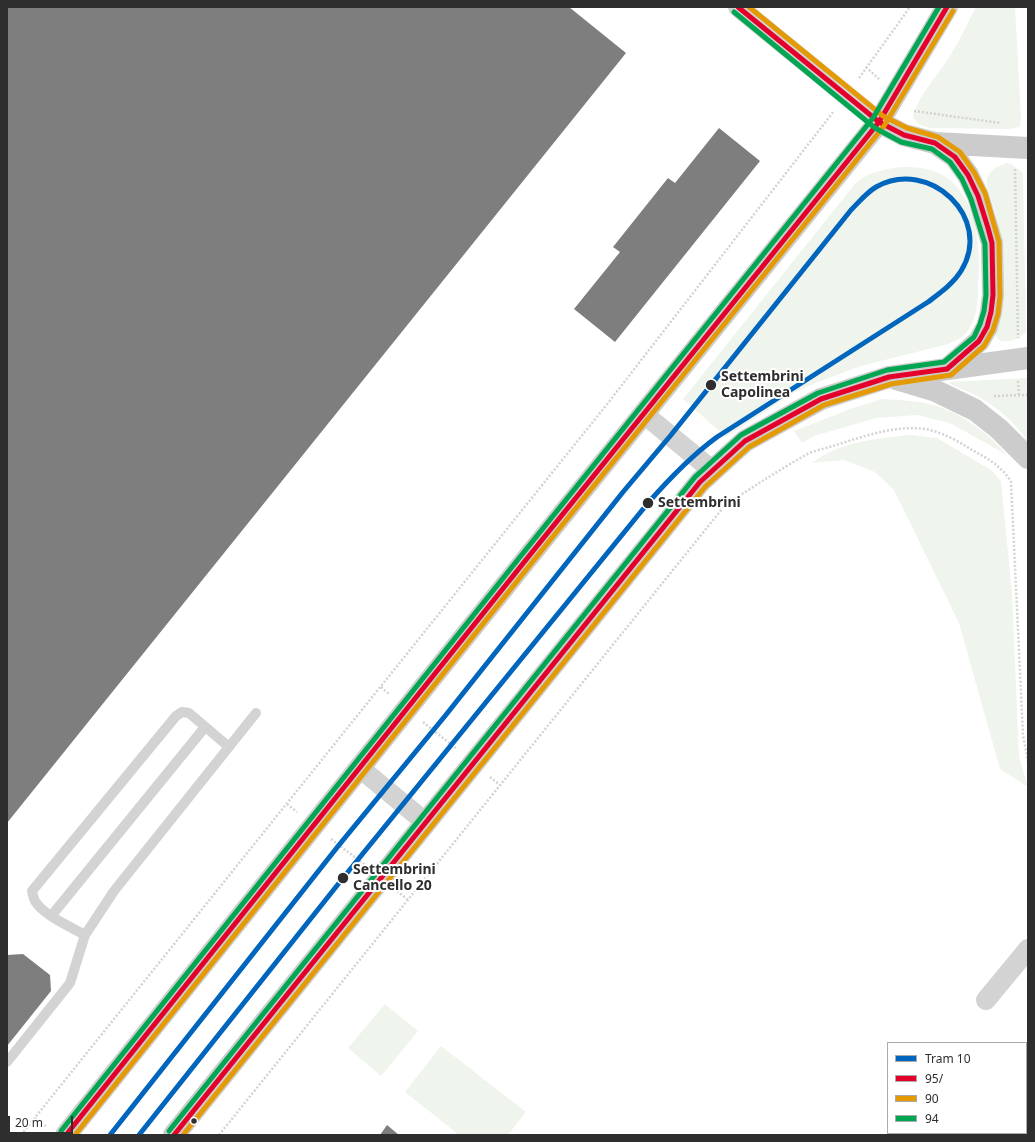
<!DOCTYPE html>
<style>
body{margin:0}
#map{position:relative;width:1035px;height:1142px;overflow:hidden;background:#fff;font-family:"Noto Sans",sans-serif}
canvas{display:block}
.frame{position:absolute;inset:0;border:8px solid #2e2e2e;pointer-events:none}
.legend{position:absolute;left:887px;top:1042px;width:140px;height:92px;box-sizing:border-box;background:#fff;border:1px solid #ababab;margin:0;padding:5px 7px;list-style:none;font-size:12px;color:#2e2e2e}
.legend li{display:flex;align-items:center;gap:8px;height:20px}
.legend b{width:20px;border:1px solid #ababab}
.scale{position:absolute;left:8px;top:1116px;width:65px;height:18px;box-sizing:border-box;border:2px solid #2e2e2e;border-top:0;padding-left:5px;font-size:12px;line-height:14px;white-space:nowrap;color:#2e2e2e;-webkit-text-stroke:3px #fff;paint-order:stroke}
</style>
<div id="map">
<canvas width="1035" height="1142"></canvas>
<div class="frame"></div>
<ul class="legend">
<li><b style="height:5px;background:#0065bd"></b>Tram 10</li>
<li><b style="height:5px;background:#e4002b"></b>95/</li>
<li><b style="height:5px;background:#e39a05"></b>90</li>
<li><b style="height:5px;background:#00a651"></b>94</li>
</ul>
<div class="scale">20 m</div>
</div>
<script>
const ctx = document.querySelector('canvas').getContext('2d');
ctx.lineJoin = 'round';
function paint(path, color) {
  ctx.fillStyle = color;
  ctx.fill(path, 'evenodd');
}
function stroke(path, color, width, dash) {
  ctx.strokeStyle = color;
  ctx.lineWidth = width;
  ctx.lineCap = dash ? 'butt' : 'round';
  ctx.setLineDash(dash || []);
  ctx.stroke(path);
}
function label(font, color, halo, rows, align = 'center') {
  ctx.font = font + ' "Noto Sans",sans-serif';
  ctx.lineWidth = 4;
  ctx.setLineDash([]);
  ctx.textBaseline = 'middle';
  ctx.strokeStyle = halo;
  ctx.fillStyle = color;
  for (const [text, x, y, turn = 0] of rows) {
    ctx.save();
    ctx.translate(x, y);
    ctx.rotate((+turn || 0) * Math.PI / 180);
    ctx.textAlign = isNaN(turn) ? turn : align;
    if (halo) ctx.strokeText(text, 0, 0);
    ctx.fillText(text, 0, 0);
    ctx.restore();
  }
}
paint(new Path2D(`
 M976,7H1015L1021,117L1020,127L1009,129L931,128C922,126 917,124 913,117C917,98 937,76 948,59C959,42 967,25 976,7Z
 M1007,163L1011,164L1023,173L1026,332C1019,340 998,348 995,333L1002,244L995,211L987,187V179L990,173L995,168Z
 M902,167C917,167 933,168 946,177C979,201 981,250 978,287C978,303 977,320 966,333C961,339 955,341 948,344L861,366L818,382L795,392L726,437L683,399L854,185C867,172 884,169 902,167Z
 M1027,378L1028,443C1015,421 996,406 973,394C965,390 956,388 948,382Z
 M882,399C900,400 923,401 940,407C966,417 989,434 1007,455L950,423L917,415L876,418L814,436L802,443L794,431L850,409Z
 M911,435L937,438L991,470L1001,481L1012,593L1019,757L1028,787L1000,769L959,623L894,490L875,472L844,460L812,463C838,442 879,438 911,435Z
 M385,1004L418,1031L381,1076L348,1048Z
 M441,1046L526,1112L508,1135H459L405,1092Z`), '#eff4ec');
paint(new Path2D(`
 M7,7H569L626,53L7,823Z
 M719,128L760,161L615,342L574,309L620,252L613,247L668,178L675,183Z
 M23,954L50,975L51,991L7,1046V955Z
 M387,1125L399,1135H380Z`), '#7e7e7e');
stroke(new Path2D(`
 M866,67L879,79
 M859,78L910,7
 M914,111L1000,123
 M1015,169L1018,338
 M1018,381L1019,395
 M994,396L1027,395
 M381,687L390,695
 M423,722L457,749
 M490,777L500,785
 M287,804L297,812
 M331,839L365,865
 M397,891L408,900
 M35,1118L46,1126
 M21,1135L608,403L834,111
 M219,1135L726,504C752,488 777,471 804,456C812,451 823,449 833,446C862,437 893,425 925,429C942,432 958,441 972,450C987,458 1003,467 1011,482L1023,735L1028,762`), '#d3d3d3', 2.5, [2, 2]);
stroke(new Path2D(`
 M52,915L205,727
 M85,935C71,927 43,915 35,901C33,898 33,894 32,891L176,716L182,712L189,713L229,747
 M7,1062L70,983L85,935L114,891L256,713`), '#d3d3d3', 10);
stroke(new Path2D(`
 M738,7L879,122
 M644,414L713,471
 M360,768L425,822
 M986,1000L1028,949`), '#d3d3d3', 20);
stroke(new Path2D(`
 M879,122L904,135L935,143L1028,148
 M935,143L955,157L968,175L978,196L992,243L993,295L991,312L987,327L979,341L947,369
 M896,379L936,391L975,410L999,429L1028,458
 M66,1135L525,561L879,122L947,7
 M174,1135L700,482L745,441L821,399L889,377L1028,358`), '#ccc', 22);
stroke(new Path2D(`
 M738,7L879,122L904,135L935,143L955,157L968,175L978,196L988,228L992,243L993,295L991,312L987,327L979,341L947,369
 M66,1135L525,561L879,122L947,7
 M174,1135L700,482L745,441L821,399L889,377L947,369`), '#e4002b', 5);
stroke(new Path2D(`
 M75,1135L530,565L884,126L953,11
 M183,1135L705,487L749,447L824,405L891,384L951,375L984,346L993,330L998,314L1000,296L999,242L985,193L974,172L960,152L938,137L907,128L883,116L749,7`), '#e39a05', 5);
stroke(new Path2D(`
 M61,1131L520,557L873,118L939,7
 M169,1131L695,477L741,435L818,393L887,370L944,362L974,337L980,324L984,311L986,295L985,244L971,199L962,179L950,162L932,149L901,142L875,128L734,12`), '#00a651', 5);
stroke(new Path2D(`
 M110,1135L339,845L445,716L623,492L671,435L851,210C859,202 866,193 876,187C929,157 994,218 961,271C953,284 940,293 928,302L717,437C691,456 669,479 648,503L343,878L139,1135`), '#0065bd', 5);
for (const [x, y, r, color] of [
 [711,385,6,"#2e2e2e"],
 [648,503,6,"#2e2e2e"],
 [343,878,6,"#2e2e2e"],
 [194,1121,3.5,"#2e2e2e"]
]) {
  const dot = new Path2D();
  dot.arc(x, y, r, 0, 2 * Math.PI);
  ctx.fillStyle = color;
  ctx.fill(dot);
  stroke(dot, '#fff', 1.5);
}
label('bold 14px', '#2e2e2e', '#fff', [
 ["Settembrini",721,377],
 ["Capolinea",721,393],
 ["Settembrini",658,503],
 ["Settembrini",353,870],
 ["Cancello 20",353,886]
], 'left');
</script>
